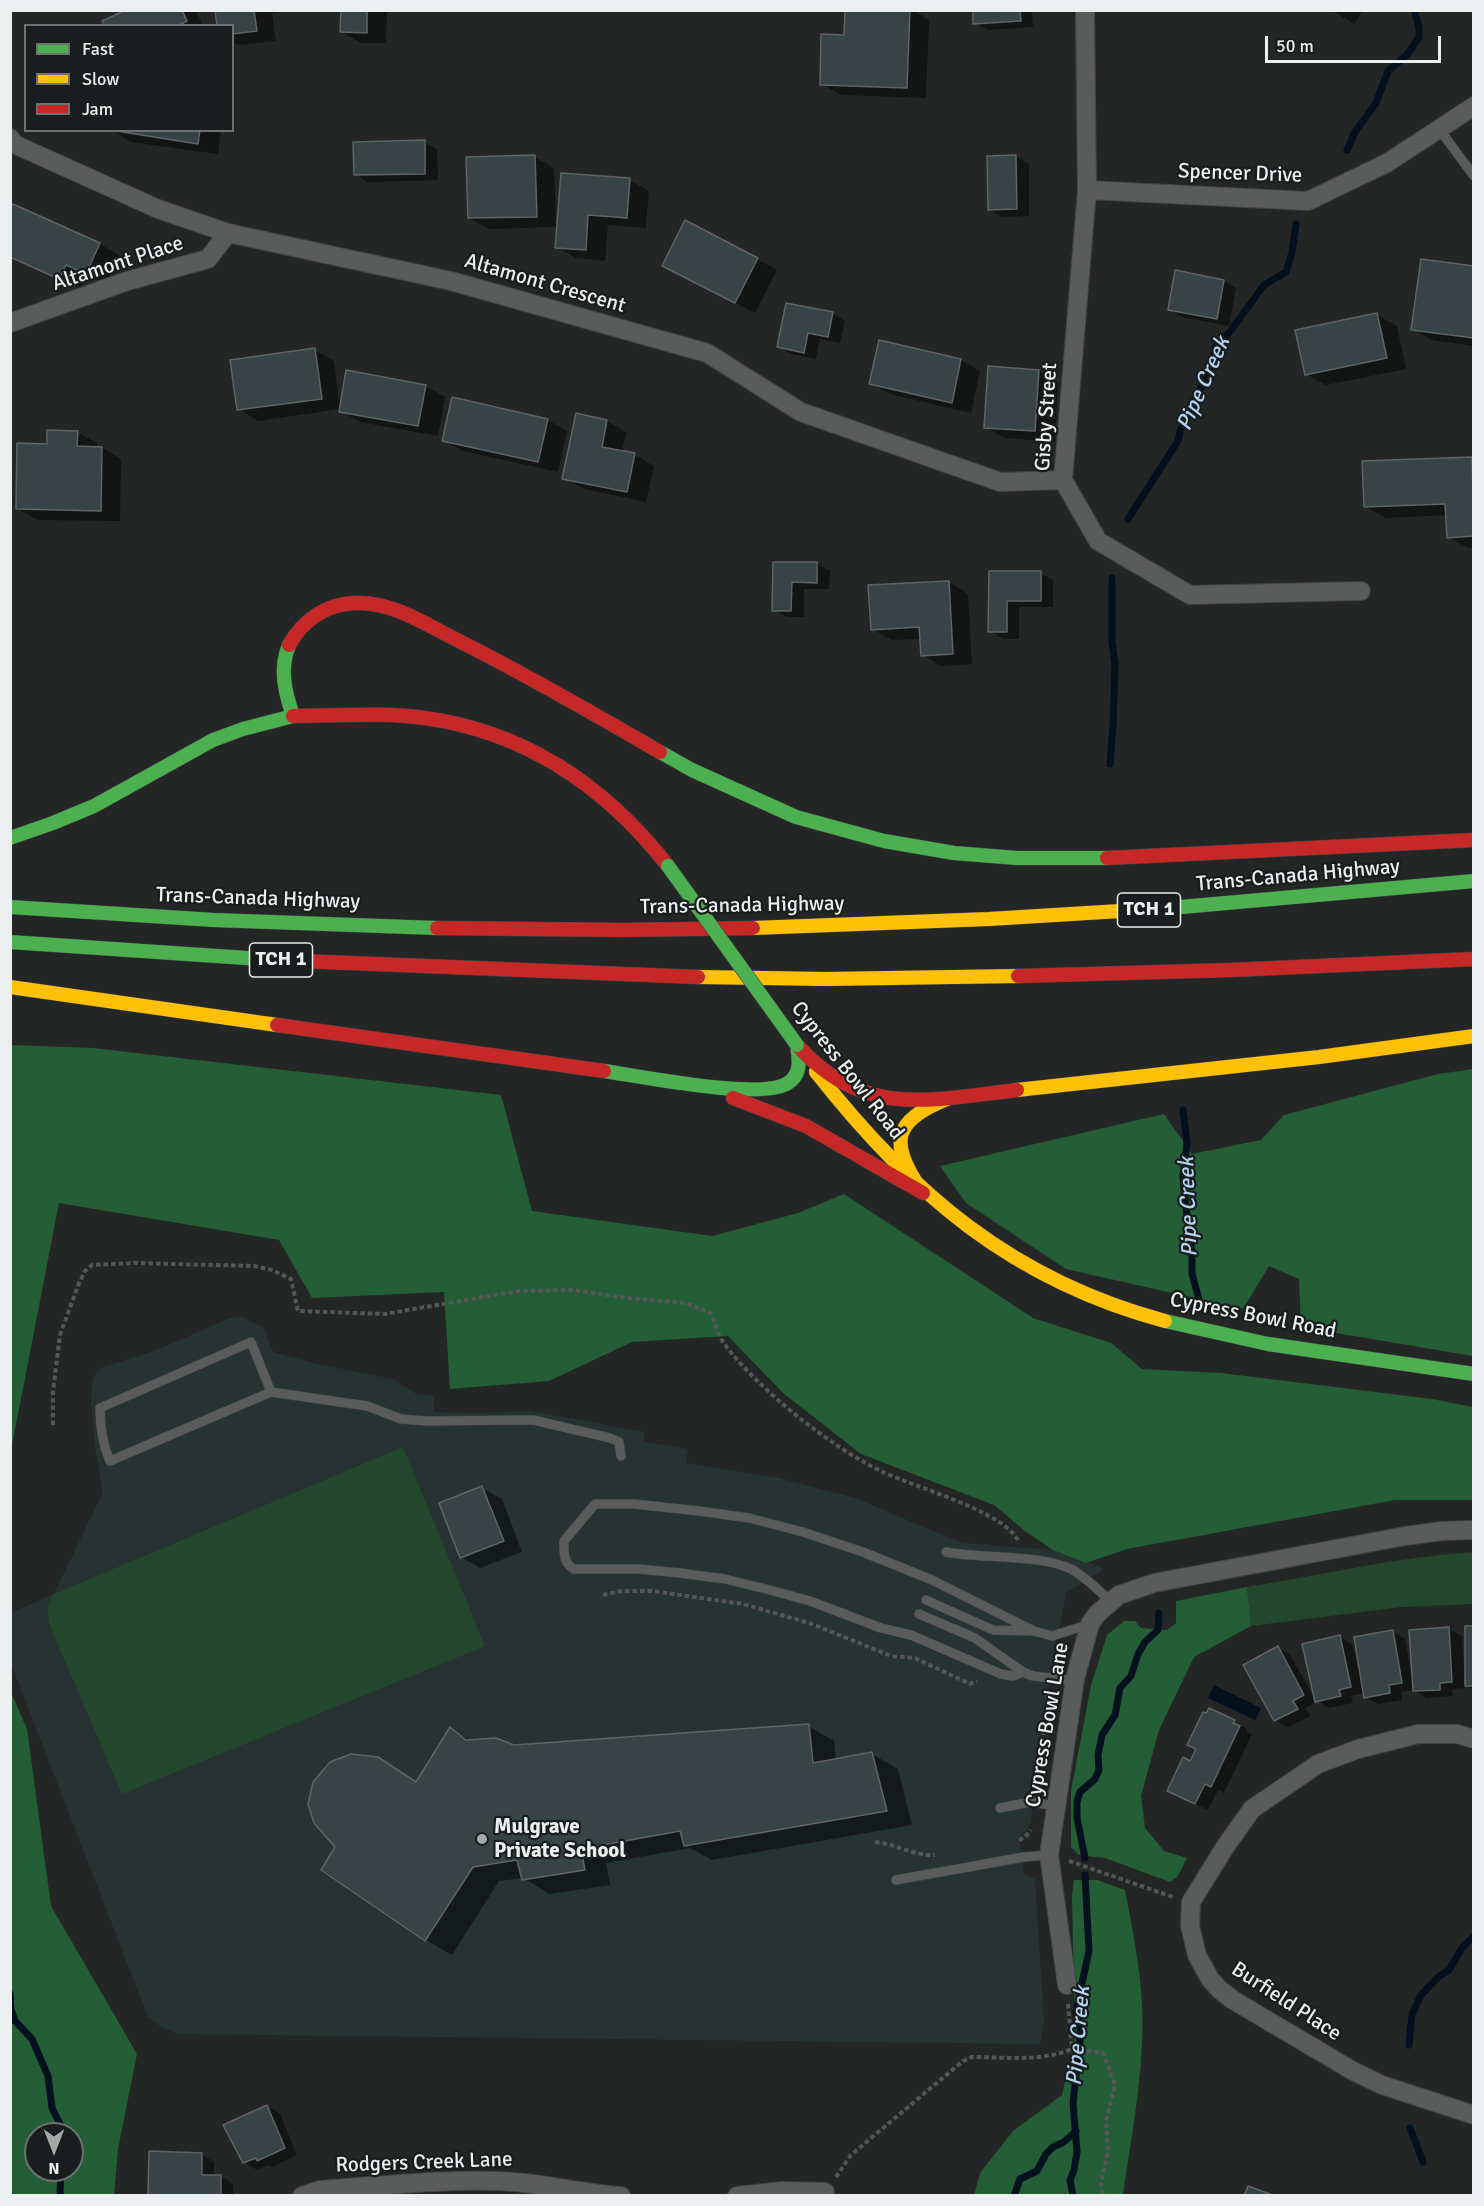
<!DOCTYPE html>
<style>
body{margin:0}
#map{position:relative;width:1484px;height:2206px;overflow:hidden;background:#242626;font-family:Signika,sans-serif}
canvas{display:block}
.frame{position:absolute;inset:0;border:12px solid #ecefef;pointer-events:none}
.legend{position:absolute;left:24px;top:24px;width:210px;height:108px;box-sizing:border-box;background:#191d1d;border:2px solid #6d7171;margin:0;padding:8px 10px;list-style:none;font-size:18px;color:#ecefef}
.legend li{display:flex;align-items:center;gap:12px;height:30px}
.legend b{width:30px;border:2px solid #6d7171}
.north{position:absolute;left:24px;top:2122px;width:60px;height:60px;box-sizing:border-box;background:#191d1d;border:2px solid #6d7171;border-radius:50%;rotate:180deg;font-size:16px;font-weight:700;line-height:24px;text-align:center;color:#ecefef}
.north::after{content:'';display:block;margin:auto;width:21px;height:27px;background:#a6a9a9;clip-path:polygon(50% 0,100% 100%,50% 72%,0 100%)}
.scale{position:absolute;left:1265px;top:36px;width:176px;height:27px;box-sizing:border-box;border:3px solid #ecefef;border-top:0;padding-left:8px;font-size:18px;line-height:21px;white-space:nowrap;color:#ecefef;-webkit-text-stroke:4px #191d1d;paint-order:stroke}
</style>
<div id="map">
<canvas width="1484" height="2206"></canvas>
<div class="frame"></div>
<ul class="legend">
<li><b style="height:8px;background:#4caf50"></b>Fast</li>
<li><b style="height:8px;background:#ffc107"></b>Slow</li>
<li><b style="height:8px;background:#c62828"></b>Jam</li>
</ul>
<div class="north">N</div>
<div class="scale">50 m</div>
</div>
<script>
const ctx = document.querySelector('canvas').getContext('2d');
ctx.lineJoin = 'round';
function paint(path, color) {
  ctx.fillStyle = color;
  ctx.fill(path, 'evenodd');
}
function stroke(path, color, width, dash) {
  ctx.strokeStyle = color;
  ctx.lineWidth = width;
  ctx.lineCap = dash ? 'butt' : 'round';
  ctx.setLineDash(dash || []);
  ctx.stroke(path);
}
function label(font, color, halo, rows, align = 'center') {
  ctx.font = font + ' Signika,sans-serif';
  ctx.lineWidth = 4.5;
  ctx.setLineDash([]);
  ctx.textBaseline = 'middle';
  ctx.strokeStyle = halo;
  ctx.fillStyle = color;
  for (const [text, x, y, turn = 0] of rows) {
    ctx.save();
    ctx.translate(x, y);
    ctx.rotate((+turn || 0) * Math.PI / 180);
    ctx.textAlign = isNaN(turn) ? turn : align;
    if (halo) ctx.strokeText(text, 0, 0);
    ctx.fillText(text, 0, 0);
    ctx.restore();
  }
}
paint(new Path2D(`
 M242,1317L264,1328L273,1352L313,1363L393,1379L416,1394L434,1396V1412L475,1413L531,1411L644,1432V1442L688,1449L686,1463L779,1478L855,1498L962,1543L1053,1550L1104,1569L1066,1593L1045,1703L1035,1766L1031,1822L1027,1830L1019,1837L1024,1874L1035,1878L1044,2023L1040,2044L179,2034L162,2028L148,2017L11,1664V1613L54,1594L103,1492L95,1447L91,1406L92,1384L97,1369L154,1351L230,1318Z`), '#273232');
paint(new Path2D(`
 M403,1447L485,1646L122,1794L50,1626C47,1613 46,1604 54,1594Z
 M1473,1552V1604L1401,1607L1251,1626L1247,1587C1322,1575 1397,1557 1473,1552Z`), '#23472d');
paint(new Path2D(`
 M11,1045L93,1048L501,1095L532,1211L712,1236L798,1213L844,1194L1033,1318L1111,1343L1142,1369L1221,1373L1432,1399L1473,1407V1500H1395L1127,1549L1086,1563L1053,1550L1025,1531L994,1505L861,1454L783,1393L728,1336L632,1342L549,1381L450,1389L444,1292L312,1298L279,1240L59,1203L11,1450Z
 M1473,1069V1356L1301,1327L1299,1279L1269,1266L1243,1309L1066,1269L966,1203L940,1166L1164,1114L1192,1154L1261,1140L1284,1115L1438,1074Z
 M1247,1587L1251,1626L1194,1657L1159,1730L1141,1796L1145,1828L1164,1851L1187,1858L1178,1876L1170,1882L1105,1858L1079,1855L1071,1847V1791L1091,1685L1107,1635L1124,1621H1135L1141,1628L1167,1630L1176,1623V1601Z
 M10,1690L27,1729L51,1906L137,2054L118,2149L114,2195H11ZM36,2134H72V2170H36Z
 M1074,1880H1097L1125,1890C1132,1927 1140,1966 1142,2004C1145,2068 1132,2132 1123,2195L974,2196L980,2173L1013,2131L1062,2095L1075,2037L1072,1896Z`), '#235e36');
paint(new Path2D(`
 M1214,1685L1261,1708L1255,1720L1208,1698Z`), '#03101e');
paint(new Path2D(`
 M129,10H196L203,26H106Z
 M217,10H293L272,13L276,41L239,45L232,42V26Z
 M342,10H434V12H387L386,43H361L342,32Z
 M846,10H913L929,20L926,98L841,95L821,84L845,36Z
 M974,10H1032L1033,27L988,30L975,23Z
 M1331,10H1363L1354,24Z
 M112,130H221L218,154L131,142Z
 M424,142L437,149L438,180L368,182L355,174Z
 M1016,156L1029,164V216L1002,217L989,209Z
 M535,157L554,168L556,227L489,229L469,218Z
 M563,174L629,180L649,191L646,228L608,225L605,261L576,258L557,247Z
 M10,212L100,244L119,255L106,284L85,275L79,288L10,258Z
 M686,222L777,270L755,313L683,276Z
 M1474,267V346L1432,340L1413,329Z
 M1223,281L1236,288L1229,326L1182,317L1169,309Z
 M832,313L845,321L840,343L820,339L816,359L791,354L778,346Z
 M1377,315L1397,326L1406,369L1326,385L1306,374Z
 M880,342L961,360L980,371L971,413L890,394L871,383Z
 M314,350L334,361L340,408L426,386L445,397L438,436L360,422L340,411L341,409L258,421L239,409Z
 M989,368L1039,371L1058,382L1055,442L1005,438L985,427Z
 M548,420L567,431L558,472L463,451L444,440Z
 M607,421L626,432L622,452L635,455L654,466L646,502L584,489L564,478Z
 M77,432L97,443V448H102L121,459L120,521L37,520L18,509L48,445Z
 M1471,458L1474,460V548H1468L1448,537L1447,515L1385,518L1366,507Z
 M775,563L817,564L830,571L829,589H804V617H787L774,610Z
 M990,573H1040L1053,580V607H1019V639H1003L990,631Z
 M949,582L968,594L972,664L942,666L922,655L921,639L892,640L872,629Z
 M482,1488L502,1499L522,1552L480,1568L461,1557Z
 M1474,1627V1690L1465,1685V1688L1452,1689L1453,1696L1427,1698L1413,1690L1401,1692L1402,1700L1378,1704L1365,1697V1693L1351,1696L1353,1703L1329,1708L1318,1701L1305,1708L1310,1716L1288,1727L1275,1720L1278,1648L1290,1655L1316,1701L1340,1637L1352,1644L1359,1673H1361L1393,1632L1405,1639L1411,1672L1449,1629L1462,1636L1464,1671H1466Z
 M1210,1710L1247,1729L1246,1731L1252,1734L1224,1793L1218,1790L1208,1810L1181,1798L1191,1763Z
 M808,1726L834,1741L836,1760L872,1754L898,1769L912,1825L712,1860L690,1848L606,1863L610,1885L550,1894L523,1878L499,1881L452,1955L426,1940L323,1870L337,1847L378,1758L418,1783L450,1729L472,1741L513,1746Z
 M267,2106L280,2114L297,2155L271,2167L268,2165L257,2170L244,2162Z
 M201,2154L214,2162V2176H221L233,2184V2196H149Z`), '#0007');
stroke(new Path2D(`
 M1347,150L1355,132L1376,103L1388,71L1407,55L1419,37V27L1414,10
 M1128,519L1178,441L1181,428L1209,371L1217,343L1229,333L1264,285L1286,272L1292,252L1296,224
 M1110,764L1113,726L1115,664L1112,642V578
 M1183,1110L1187,1143L1183,1177L1185,1201L1192,1254V1274L1200,1303
 M1085,1858L1077,1818V1802L1080,1792L1095,1779L1099,1770L1098,1755L1102,1735L1115,1715L1120,1688L1131,1676L1138,1654L1145,1642L1158,1630L1159,1613
 M10,1994L11,2009L15,2021L32,2039L48,2076L52,2108L65,2134
 M1409,2045L1412,2014L1421,1995L1438,1977L1449,1970L1462,1948L1474,1936
 M1410,2128L1423,2162
 M61,2170L60,2192L61,2196
 M1014,2196L1020,2179L1037,2171L1046,2154L1053,2147L1064,2142L1076,2131
 M1073,2196L1070,2180L1074,2170L1077,2152L1073,2103L1081,2032L1076,2011L1089,1951L1085,1875`), '#03101e', 7);
const building = new Path2D(`
 M126,10H182L187,21L177,26H104L102,21Z
 M215,10H254L257,31L232,34V26H217Z
 M341,10H367V33L340,32Z
 M845,10H910L907,88L820,85L821,34L844,35Z
 M973,10H1020L1021,21L973,24Z
 M110,130H200L198,144Z
 M425,140V174L354,175L353,142Z
 M535,155L537,217L468,218L466,157Z
 M1016,155L1017,209L988,210L987,156Z
 M561,173L630,178L627,218L588,215L586,250L555,248Z
 M13,204L100,243L86,274L66,265L59,279L10,257V209Z
 M685,220L758,258L735,303L662,266Z
 M1421,259L1474,266V338L1411,330Z
 M1175,270L1224,280L1217,319L1168,310Z
 M786,303L833,312L828,337L808,333L804,353L777,347Z
 M1377,313L1387,358L1305,375L1295,330Z
 M879,340L961,359L952,403L869,384Z
 M315,348L322,399L237,410L230,360Z
 M988,366L1039,370L1035,431L984,428Z
 M346,370L426,385L418,426L339,412Z
 M452,397L548,419L538,462L442,441Z
 M576,413L607,420L602,447L635,453L627,492L562,479Z
 M47,430L78,431L77,446L102,447L101,511L16,509L17,443L47,444Z
 M1472,457L1474,536L1447,538L1445,504L1364,507L1362,461Z
 M773,562H817V583L792,582L791,611H772Z
 M989,571H1041V601H1007V632H988Z
 M949,581L953,654L921,656L919,627L871,630L868,585Z
 M482,1486L504,1541L460,1558L439,1503Z
 M1465,1626H1474V1686H1465Z
 M1449,1627L1452,1682L1440,1683V1690L1413,1691L1409,1630Z
 M1393,1630L1402,1683L1389,1685L1390,1693L1364,1698L1354,1637Z
 M1340,1635L1351,1687L1339,1690L1341,1696L1315,1702L1302,1644Z
 M1278,1646L1304,1695L1293,1701L1298,1709L1274,1721L1243,1665Z
 M1209,1708L1235,1720L1233,1723L1240,1726L1211,1787L1205,1784L1195,1804L1167,1791L1183,1757L1190,1761L1196,1749L1187,1745L1203,1712L1206,1713Z
 M809,1724L813,1763L872,1752L887,1811L684,1846L680,1831L581,1849L585,1870L522,1880L517,1860L473,1867L425,1941L321,1870L335,1847L314,1823L308,1804L313,1782L330,1762L351,1754L378,1757L416,1782L450,1727L466,1740L496,1738L514,1745Z
 M267,2105L285,2148L257,2161L256,2158L243,2163L223,2125Z
 M149,2151L202,2153V2175H221V2196H148Z
 M1248,2186L1275,2196H1244Z`);
paint(building, '#384346');
stroke(building, '#616364', 1.5);
const lane = new Path2D(`
 M1439,129L1474,176
 M271,1392L251,1342L100,1408C100,1427 102,1443 110,1461L271,1392L367,1406L401,1419L426,1421L533,1420L610,1438L619,1442L621,1456
 M946,1552C982,1559 1039,1554 1071,1569C1086,1577 1098,1590 1110,1601
 M926,1600L993,1630L1031,1631
 M919,1614L975,1638L1023,1672L1033,1676L1075,1681
 M1023,1672L1013,1676L1001,1674L911,1635L881,1628L810,1601L766,1589L725,1579L680,1573L638,1569H574C563,1563 564,1553 564,1541L595,1504H634L699,1511L749,1518L803,1532L863,1552L932,1580L1034,1631L1052,1636L1090,1624
 M1000,1808L1031,1802L1056,1806
 M896,1880L1024,1857L1049,1855`);
const street = new Path2D(`
 M1085,10L1087,190L1063,480L1098,541L1190,595L1361,591
 M10,138L14,144L158,209L228,233L451,281L707,353L801,412L1000,482L1063,480
 M1087,190L1308,201L1387,163L1474,106
 M10,323L127,281L208,259L228,233
 M1474,1739L1457,1734H1418L1358,1749L1318,1764L1252,1809L1225,1847L1191,1902L1190,1926L1197,1955L1210,1979L1220,1990L1233,2000L1353,2071L1382,2085L1474,2115
 M1067,1985L1049,1855L1075,1679L1090,1624L1097,1614L1119,1595L1154,1583L1405,1536L1442,1531L1474,1530
 M302,2196L320,2190C380,2186 439,2179 498,2181C540,2182 579,2193 621,2196
 M737,2196L782,2191L825,2192`);
const fast = new Path2D(`
 M660,752L692,770L796,817L884,841L954,853L1017,858H1107
 M10,838L53,823L94,806L213,740L243,729L293,716C285,692 279,669 289,645
 M10,907L214,920L437,928
 M1170,908L1474,881
 M10,942L276,960
 M604,1071C640,1076 761,1101 788,1083C802,1074 799,1059 797,1045
 M1165,1321L1268,1344L1474,1374`);
const slow = new Path2D(`
 M753,928L989,919L1170,908
 M698,977L826,979L1018,976
 M10,987L277,1025
 M816,1072C912,1194 1012,1280 1165,1321
 M1017,1090L1319,1057L1474,1036
 M921,1190C889,1143 892,1121 947,1099`);
const jam = new Path2D(`
 M289,645C303,620 326,604 355,603C393,601 428,626 461,642C529,676 594,714 660,752
 M293,716C337,716 382,712 425,718C526,732 606,787 668,866
 M1107,858L1474,840
 M437,928L623,930L753,928
 M276,960L698,977
 M1018,976L1231,970L1474,959
 M277,1025L604,1071
 M797,1045C863,1119 929,1100 1017,1090
 M733,1098L806,1126L923,1193`);
stroke(lane, '#424444', 10);
stroke(street, '#424444', 20);
stroke(fast, '#424444', 15);
stroke(slow, '#424444', 15);
stroke(jam, '#424444', 15);
stroke(new Path2D(`
 M53,1425V1391L60,1335L79,1283L85,1271L92,1265L134,1263L254,1266L272,1270L291,1279L298,1311L385,1314L519,1291L573,1290L627,1298L686,1303L710,1313C716,1322 717,1334 723,1342C756,1388 833,1449 885,1473C915,1487 1009,1513 1019,1543
 M603,1595L621,1591H652L743,1604L812,1624L891,1656L915,1658L970,1684L977,1681
 M1036,1787L1048,1701L1047,1693
 M1019,1840L1025,1837L1031,1830
 M875,1842C896,1844 914,1856 935,1855
 M1069,1861L1173,1897
 M1068,2004L1072,2049L1103,2053L1115,2085L1106,2121L1108,2151L1101,2183L1103,2196
 M836,2177L851,2155L963,2061L972,2057C1005,2057 1041,2062 1072,2049`), '#555757', 4, [4.5, 3]);
stroke(lane, '#5a5b5b', 9);
stroke(street, '#5a5b5b', 18);
stroke(fast, '#4caf50', 14);
stroke(slow, '#ffc107', 14);
stroke(jam, '#c62828', 14);
const fastBridge = new Path2D(`
 M668,866L797,1045`);
stroke(fastBridge, '#424444', 15, []);
stroke(fastBridge, '#4caf50', 14);
for (const [x, y, r, color] of [
 [482,1839,6,"#a6a9a9"]
]) {
  const dot = new Path2D();
  dot.arc(x, y, r, 0, 2 * Math.PI);
  ctx.fillStyle = color;
  ctx.fill(dot);
  stroke(dot, '#191d1d', 2);
}
for (const [x, y, w] of [
 [1149,910,63],
 [281,960,63]
]) {
  const box = new Path2D();
  box.roundRect(x - w / 2, y - 17, w, 34, 4.5);
  ctx.fillStyle = '#191d1d';
  ctx.fill(box);
  stroke(box, '#ecefef', 1.5);
}
label('bold 20px', '#ecefef', null, [
 ["TCH 1",1149,910],
 ["TCH 1",281,960]
]);
label('21px', '#ecefef', '#191d1d', [
 ["Spencer Drive",1240,174,2],
 ["Altamont Place",118,264,-18],
 ["Altamont Crescent",545,284,16],
 ["Gisby Street",1047,417,-86],
 ["Trans-Canada Highway",1298,876,-5],
 ["Trans-Canada Highway",258,899,2],
 ["Trans-Canada Highway",742,906,-1],
 ["Cypress Bowl Road",847,1071,52],
 ["Cypress Bowl Road",1253,1316,11],
 ["Cypress Bowl Lane",1048,1725,-80],
 ["Burfield Place",1286,2002,33],
 ["Rodgers Creek Lane",424,2163,-2]
]);
label('bold 21px', '#ecefef', '#191d1d', [
 ["Mulgrave",494,1827],
 ["Private School",494,1851]
], 'left');
label('italic 22px', '#b4d3f0', '#191d1d', [
 ["Pipe Creek",1204,384,-66],
 ["Pipe Creek",1189,1207,-92],
 ["Pipe Creek",1079,2036,-85]
]);
</script>
